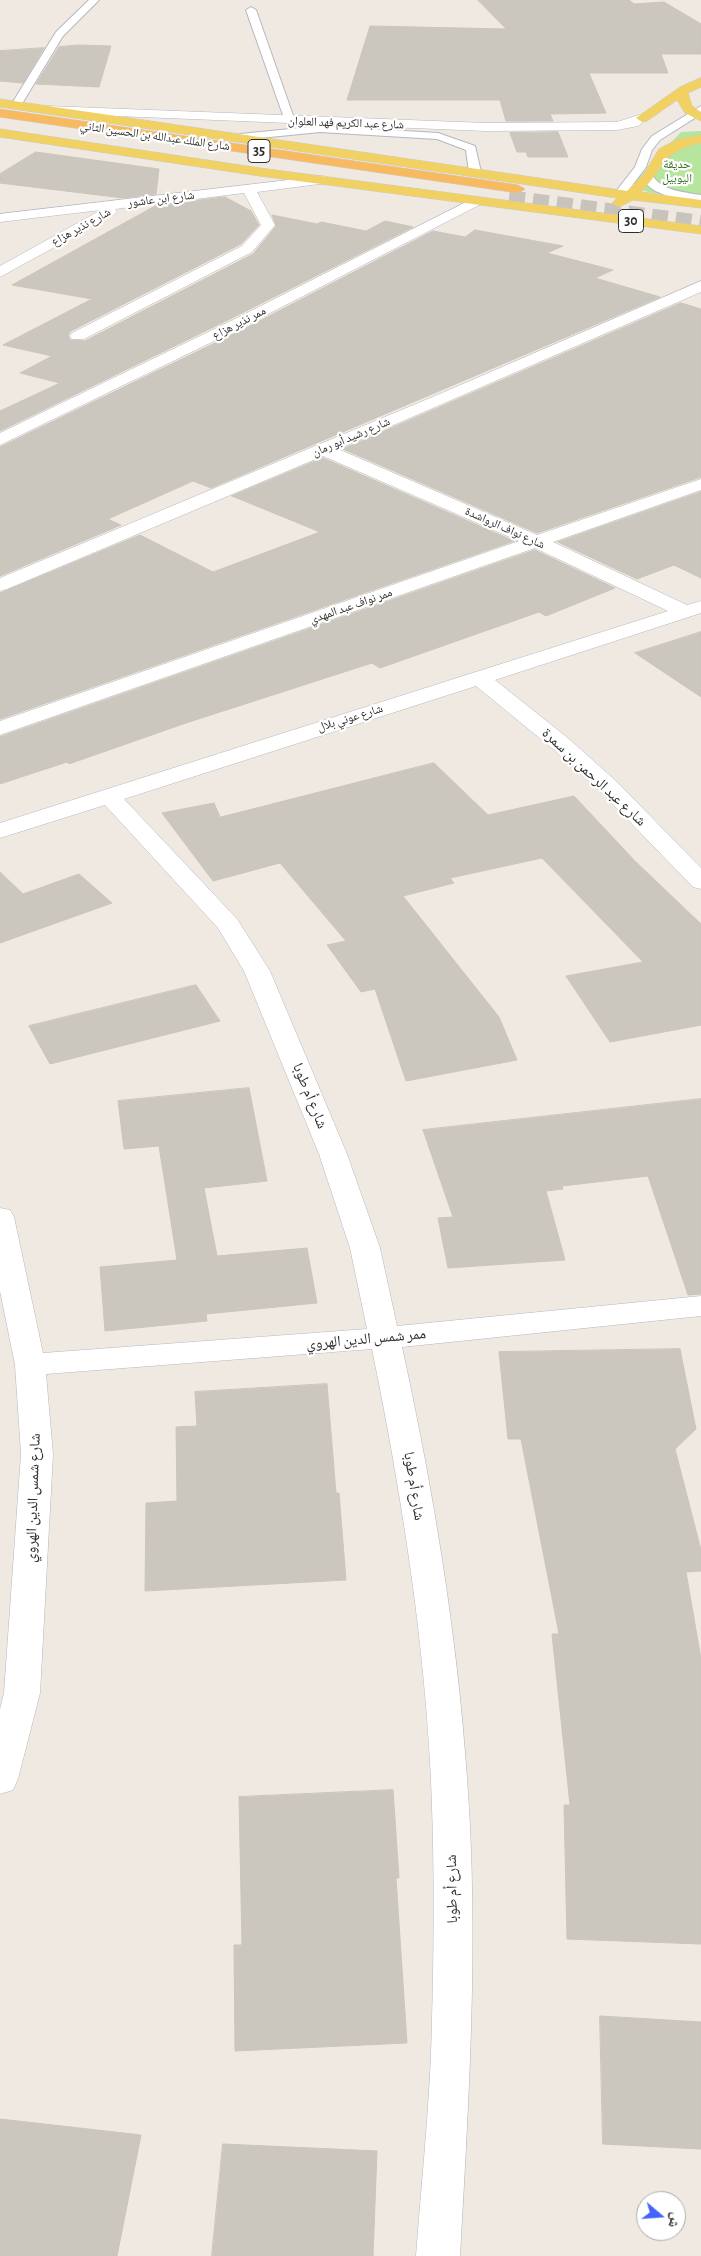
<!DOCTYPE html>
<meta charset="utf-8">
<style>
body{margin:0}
#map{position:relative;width:701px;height:2256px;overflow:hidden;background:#efe9e1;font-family:"Alegreya Sans","Noto Naskh Arabic",sans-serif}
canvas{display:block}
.north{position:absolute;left:636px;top:2191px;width:50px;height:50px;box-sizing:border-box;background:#fff;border:1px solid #ababab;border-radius:50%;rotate:108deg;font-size:14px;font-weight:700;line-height:20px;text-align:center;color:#2e2e2e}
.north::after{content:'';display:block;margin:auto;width:18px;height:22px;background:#4264fb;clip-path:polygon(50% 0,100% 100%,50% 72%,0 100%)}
</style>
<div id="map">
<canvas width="701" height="2256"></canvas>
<div class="north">ش</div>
</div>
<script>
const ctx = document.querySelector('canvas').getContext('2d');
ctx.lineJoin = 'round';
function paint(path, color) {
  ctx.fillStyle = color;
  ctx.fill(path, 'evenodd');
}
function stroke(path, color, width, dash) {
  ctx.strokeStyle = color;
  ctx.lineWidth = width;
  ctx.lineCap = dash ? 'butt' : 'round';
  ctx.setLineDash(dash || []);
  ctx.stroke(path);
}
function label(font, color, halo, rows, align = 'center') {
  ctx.font = font + ' "Alegreya Sans","Noto Naskh Arabic",sans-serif';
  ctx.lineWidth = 4.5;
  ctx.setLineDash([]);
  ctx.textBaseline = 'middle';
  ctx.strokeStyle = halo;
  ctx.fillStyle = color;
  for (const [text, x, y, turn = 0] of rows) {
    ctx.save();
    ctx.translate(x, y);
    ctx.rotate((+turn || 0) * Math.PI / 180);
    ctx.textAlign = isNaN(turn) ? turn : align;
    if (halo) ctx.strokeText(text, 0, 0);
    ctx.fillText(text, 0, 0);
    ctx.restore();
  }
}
paint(new Path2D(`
 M701,131V198L651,193L631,186L681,132Z`), '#b6e59e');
const building = new Path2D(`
 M478,0H629L634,4L664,2L701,24V54H661L668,73H589L606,113L550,114L553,121H506L500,100H347L370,26L506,29Z
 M79,45L111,46L99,87L36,84L59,47Z
 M44,48L23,83L0,81V51Z
 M558,132L568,157H528L526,152H517L510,133Z
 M36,152L159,169L156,194L123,198L0,183V174Z
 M225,197L251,211L259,225L241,244L71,331L68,335L70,340L85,341L253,254L276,226L272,215L317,224L321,222L366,231L385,221L413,227L232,318L0,431V411L60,383L20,373L52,356L3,345L92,299L12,285L155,206Z
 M475,230L563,246L547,253L613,270L595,278L660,297L211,488L193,481L108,519L121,525L0,576V447L246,328L433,231L465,237Z
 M681,303L701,309V477L537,533L343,449Z
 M323,458L514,541L0,719V593L140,535L213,572L320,532L232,496Z
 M701,492V578L674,565L637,579L558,542Z
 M535,550L615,588L546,616L539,612L380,668L372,663L186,723L69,764L67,762L0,784V737Z
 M701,632V697L635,653Z
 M434,763L488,815L574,796L635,861L701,924V1025L610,1042L566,976L643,962L542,858L450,878L454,883L403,896L499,1017L517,1060L406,1081L375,989L361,992L327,945L346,941L280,863L213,881L162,813L214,803L220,817Z
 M0,872L23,894L79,874L112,903L0,943Z
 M196,985L220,1021L50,1064L29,1026Z
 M249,1088L267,1181L204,1188L217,1256L307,1248L317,1303L206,1314L207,1321L105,1331L100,1267L177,1260L159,1146L124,1149L118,1101Z
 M701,1099V1294L688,1295L648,1176L562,1186L563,1189L546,1191L565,1260L448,1268L438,1218L453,1217L423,1130Z
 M680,1349L696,1429L675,1449L701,1550V1571L686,1572L701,1659V1944L567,1939L564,1805H570L552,1634H559L521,1439H508L499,1352Z
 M327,1384L336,1493H339L346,1580L145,1591L146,1503L177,1501L176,1427L197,1426L195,1392Z
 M393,1790L399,1878H396L407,2043L235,2051L234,1945H242L239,1797Z
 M600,2016L701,2022V2149L603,2144Z
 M0,2119L141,2135L117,2256H0Z
 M223,2144L377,2151L373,2256H212Z`);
paint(building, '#cbc7bf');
stroke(building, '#cbc5ba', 1);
stroke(new Path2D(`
 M509,198L701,223`), '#c8c4bd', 16, [16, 8]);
const service = new Path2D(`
 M89,0H99L63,36L20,107H12L11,105L56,32Z
 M251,7L256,10L295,121L294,123H286L285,121L246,10Z
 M701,106V114L660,140L652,150L646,167L624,196H616L614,194L635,167L642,149L652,136Z
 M320,126L438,133L475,146L481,172L475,175L469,172L466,150L437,139L320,132L240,140L235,137L240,134Z
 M648,174L652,175C662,191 683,192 701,195V201C682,199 651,197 642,177Z`);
const minor = new Path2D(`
 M48,106L486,123L617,122L642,114L648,118L638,126L617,130L486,131L43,113L42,110Z
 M322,176L327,177L329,180L327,183L257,192L275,225L252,252L84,339H72L70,336L72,333L242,246L261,225L244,193L115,209L117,211L115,214L0,277V266L101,210L0,222V214Z
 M476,197L483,201L481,204L245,326L0,445V433L233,320Z
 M701,281V292L338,449L537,535L701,479V490L553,542L687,605L701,601V613L495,680L569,739L617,782L701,868V889L693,887L601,792L553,749L476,686L124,799L237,919L270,971L347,1154L380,1248L397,1326L701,1296V1316L402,1347C433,1489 457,1633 467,1778C479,1937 469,2097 460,2256H416C421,2189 428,2122 431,2055C434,1964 435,1871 431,1780C424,1635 401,1491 372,1349L46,1374L53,1454L40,1693L18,1779L13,1790L0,1794V1709L4,1693L21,1454L15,1365L0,1291V1208L10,1210L14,1217L43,1353L367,1329L350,1248L319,1154L244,971L218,928L105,805L0,838V823L668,611L535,548L0,735V721L519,541L323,456L7,589L0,591V578L442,393Z`);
const primary = new Path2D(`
 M701,78V87L688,93L692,106L701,112V121L685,113L677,100L647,121L642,122L636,118L680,87Z
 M0,99L627,191L643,175L659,149L676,140L701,135V143C662,151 666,166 641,192L701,200V208L633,200L619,207L612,203L617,198L0,107Z
 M0,129L260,168L701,226V234L260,176L0,137Z`);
const trunk = new Path2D(`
 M0,109L518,185L525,189L518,193L0,117Z`);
stroke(service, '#b4b7c1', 2);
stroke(minor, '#b4b7c1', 1);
stroke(primary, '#c9c9c9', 1);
stroke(trunk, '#c9c9c9', 1);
paint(service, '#fff');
paint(minor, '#fff');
paint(primary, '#f2d163');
paint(trunk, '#f8ba60');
label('12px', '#2e2e2e', '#fff', [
 ["شارع عبد الكريم فهد العلوان",346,123,2],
 ["شارع الملك عبدالله بن الحسين الثاني",155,136,8],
 ["شارع ابن عاشور",161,199,-7],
 ["شارع نذير هزاع",81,227,-29],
 ["ممر نذير هزاع",239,323,-27],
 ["شارع رشيد أبو رمان",351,437,-23],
 ["شارع نواف الرواشدة",505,528,24],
 ["ممر نواف عبد المهدي",351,606,-19],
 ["شارع عوني بلال",350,718,-17]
]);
label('12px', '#2c6e1b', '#fff', [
 ["حديقة",677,164],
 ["اليوبيل",677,178]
]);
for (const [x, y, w] of [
 [259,151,22],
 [631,221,25]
]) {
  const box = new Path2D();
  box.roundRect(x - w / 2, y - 11.5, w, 23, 4);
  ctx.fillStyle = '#fff';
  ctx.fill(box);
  stroke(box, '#2e2e2e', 1);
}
label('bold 14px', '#2e2e2e', null, [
 ["35",259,151],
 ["30",631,221]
]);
label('15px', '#2e2e2e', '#fff', [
 ["شارع عبد الرحمن بن سمرة",594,777,43],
 ["شارع أم طوبا",310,1096,68],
 ["ممر شمس الدين الهروي",366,1339,-5],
 ["شارع أم طوبا",414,1486,81],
 ["شارع شمس الدين الهروي",33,1498,-88],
 ["شارع أم طوبا",452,1889,-91]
]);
</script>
